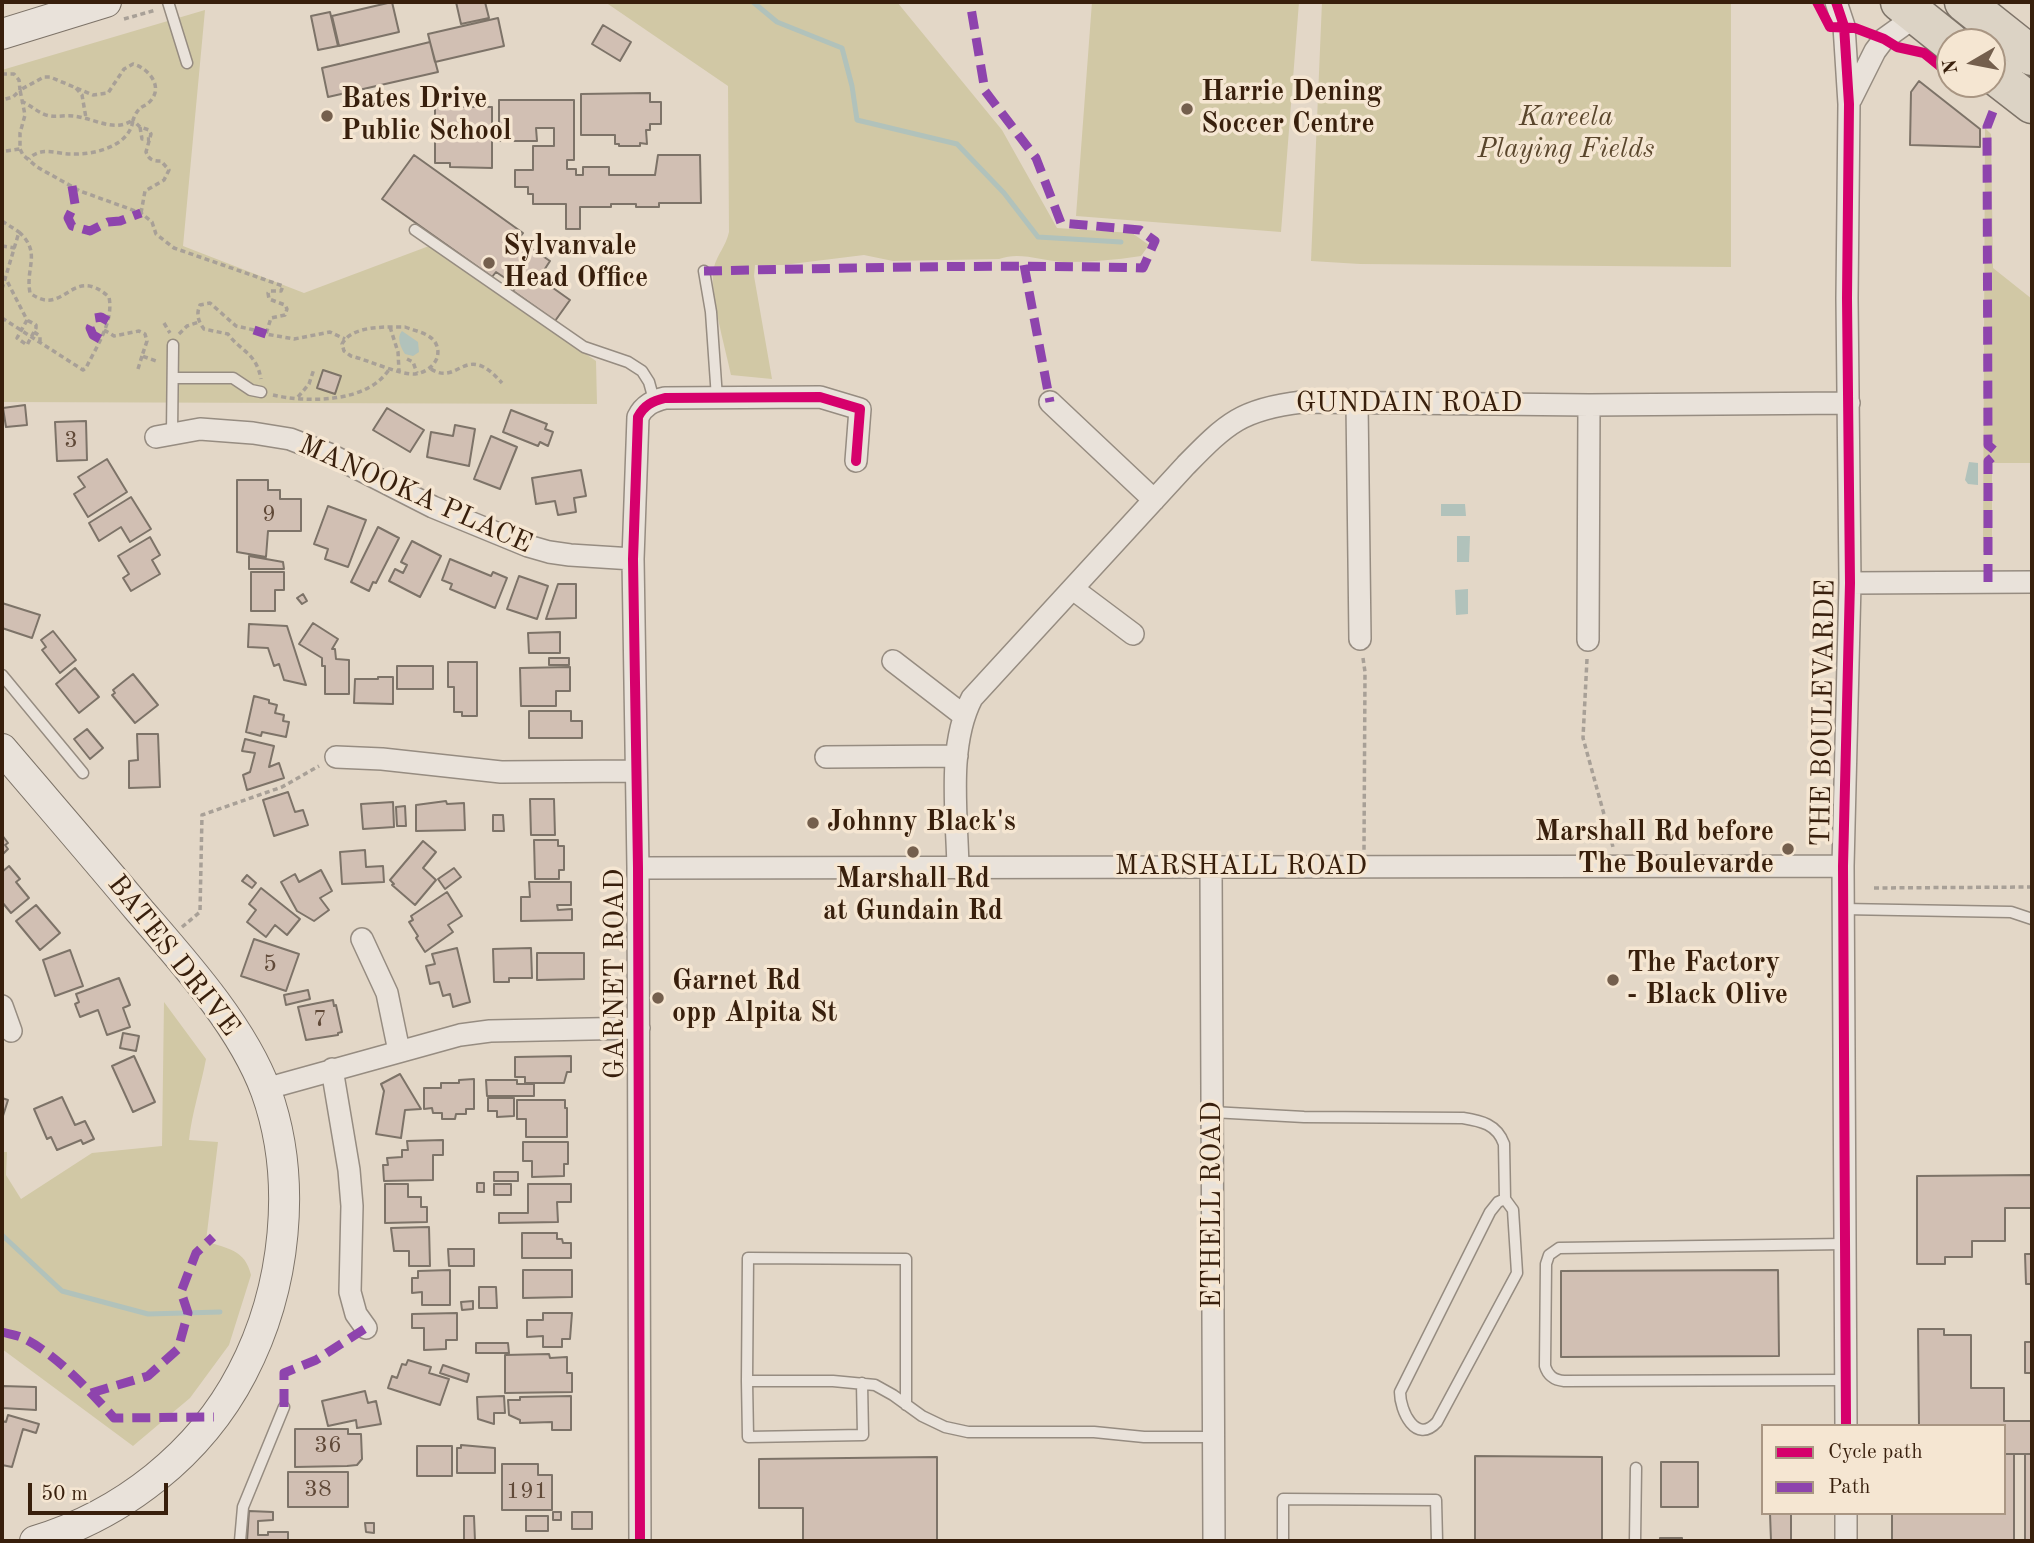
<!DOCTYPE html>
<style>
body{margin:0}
#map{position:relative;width:2034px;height:1543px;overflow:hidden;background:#e3d7c7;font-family:"Old Standard TT",serif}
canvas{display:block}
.frame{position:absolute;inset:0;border:4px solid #381f0c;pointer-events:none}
.legend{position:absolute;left:1761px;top:1424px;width:245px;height:91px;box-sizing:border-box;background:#f5e6d2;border:2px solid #a99683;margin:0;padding:9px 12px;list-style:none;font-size:21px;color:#381f0c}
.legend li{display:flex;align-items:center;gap:14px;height:35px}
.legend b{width:35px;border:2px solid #a99683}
.north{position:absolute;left:1936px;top:28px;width:70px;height:70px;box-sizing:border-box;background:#f5e6d2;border:2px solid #a99683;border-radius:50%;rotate:260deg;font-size:19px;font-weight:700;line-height:28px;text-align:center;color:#381f0c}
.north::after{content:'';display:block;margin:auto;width:24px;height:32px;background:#745f4d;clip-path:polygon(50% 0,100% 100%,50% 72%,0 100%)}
.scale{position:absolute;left:28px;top:1483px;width:140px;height:32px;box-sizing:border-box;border:4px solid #381f0c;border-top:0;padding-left:9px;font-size:21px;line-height:24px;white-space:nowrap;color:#381f0c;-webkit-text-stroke:5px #f5e6d2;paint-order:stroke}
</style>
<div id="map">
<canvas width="2034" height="1543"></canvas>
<div class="frame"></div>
<ul class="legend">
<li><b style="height:9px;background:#d6006c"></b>Cycle path</li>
<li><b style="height:9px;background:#8e44ad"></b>Path</li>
</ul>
<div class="north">N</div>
<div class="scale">50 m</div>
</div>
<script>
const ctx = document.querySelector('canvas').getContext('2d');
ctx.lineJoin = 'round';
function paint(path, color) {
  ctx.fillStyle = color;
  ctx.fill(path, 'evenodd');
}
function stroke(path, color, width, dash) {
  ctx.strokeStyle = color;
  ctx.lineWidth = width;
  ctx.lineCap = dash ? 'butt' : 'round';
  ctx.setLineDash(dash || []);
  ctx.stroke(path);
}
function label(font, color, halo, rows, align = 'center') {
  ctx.font = font + ' "Old Standard TT",serif';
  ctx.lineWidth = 7;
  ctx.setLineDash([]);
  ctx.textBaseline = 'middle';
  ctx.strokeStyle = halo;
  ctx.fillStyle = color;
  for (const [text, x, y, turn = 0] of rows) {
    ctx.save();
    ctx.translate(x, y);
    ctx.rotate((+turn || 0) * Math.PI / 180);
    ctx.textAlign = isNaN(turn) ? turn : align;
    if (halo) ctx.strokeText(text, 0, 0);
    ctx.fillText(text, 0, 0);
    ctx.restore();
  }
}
paint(new Path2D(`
 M605,2H897L1002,130L1057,228L1132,233L1149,245L1141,256C1115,260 1090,262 1064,262C1041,261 1020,251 999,259L893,261L864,255L783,265H755L754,276L772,379L731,375C726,350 708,289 714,267C717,255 726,246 729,232L728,86Z
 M1092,2H1299L1281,232L1076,216Z
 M1322,2H1731V267L1360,264L1311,261Z
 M205,10L183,246L304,293L429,246L596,361L597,404L2,402V70Z
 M1985,128L1991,134L1993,268L2032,299V463H1992V552H1983Z
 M164,1002L206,1059C201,1086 192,1112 189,1140L218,1142L206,1241C227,1249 245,1249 251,1275L229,1345L190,1398L133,1446L2,1349V1152H7L6,1175L21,1199L92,1153L162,1146Z`), '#d1c8a5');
paint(new Path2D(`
 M402,331L418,342L419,352L413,356L405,354C401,348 396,337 402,331Z
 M1969,462L1978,463V485L1968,484L1965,480Z
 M1441,504H1465L1466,516H1441Z
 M1457,536H1470L1469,562H1457Z
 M1468,589V614L1456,615L1455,590Z`), '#b1c2bb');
stroke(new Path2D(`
 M753,2L777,22L842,48L852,86L857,120L957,144L1004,193L1038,237L1121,242
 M2,1235L62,1291L148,1314L220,1312`), '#b1c2bb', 5);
const building = new Path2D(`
 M392,2L399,32L339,46L332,16Z
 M456,2H485L489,18L461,24Z
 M330,12L338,46L318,50L311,16Z
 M498,18L504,46L435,62L428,34Z
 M603,25L631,42L620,61L592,44Z
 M430,42L438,72L328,97L322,68Z
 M1919,81L1980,129V147L1910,145L1911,92Z
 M650,93V102H661V124H650V130H646L647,144L640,143V146H619V144H615V135H581V94Z
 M499,100H574V160H567V169H576V175H583V167H609V175H655L658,155H700L701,203H659V207H636V204H611V207H580V229H566V204H533V194H528V187H515V170H533V146H554V128H536L537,141H499Z
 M435,107H492V168L450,167V163H435Z
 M414,155L523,233L518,239L550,261L539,278L570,300L555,321L513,291L517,286L496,272L492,277L382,199Z
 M323,370L341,376L335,394L317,388Z
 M25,405L27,425L6,427L3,408Z
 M387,408L424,430L410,452L373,430Z
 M511,410L547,424L545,429L553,432L548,446L540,442L538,446L503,432Z
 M86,421L87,460L57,461L55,422Z
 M455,425L475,429L469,466L427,457L431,432L453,436Z
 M491,436L517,447L500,489L474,479Z
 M107,459L127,492L88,517L74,494L85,487L78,477Z
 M581,470L586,496L574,498L576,512L558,515L555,501L536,504L532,478Z
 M237,480H268V490H280V499H301V531H268L266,557L237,552Z
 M131,497L151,529L130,542L121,527L99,541L89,523Z
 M328,506L366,520L348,567L325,559L328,549L314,544Z
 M378,527L399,538L376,583L373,582L369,591L351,582Z
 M150,537L160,555L152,560L160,574L131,591L123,578L129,574L118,556Z
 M412,541L441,556L420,597L389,581L395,569L403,573L407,565L401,562Z
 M249,556L283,562L284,569H249Z
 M450,559L491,576L493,572L507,578L495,608L450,589L452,584L442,580Z
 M251,572H284V590H275V611H251Z
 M519,576L548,586L537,619L507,609Z
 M558,584H576V618L546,619Z
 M303,594L307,601L302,604L297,598Z
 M2,603L40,615L32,638L2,628Z
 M313,623L338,639L332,649H335L336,659L349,660V694H325V666H322V658L299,644Z
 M249,624L287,626L306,685L284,680L279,664L274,666L268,648L248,647Z
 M53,631L76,660L60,673L42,650L46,647L41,640Z
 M560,632V653H529L528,633Z
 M549,658H569V665H549Z
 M448,662H477V716H462V712H454V687H448Z
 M397,666H433V689H397Z
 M570,667V691H556V706H521L520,668Z
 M75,668L99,697L79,713L56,684Z
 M133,674L158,705L135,723L112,695L115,693L113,690Z
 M378,677H393V704L354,703L355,679H378Z
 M254,696L269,700V703L277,705L275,713L284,715L283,721L289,722L286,737L262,732L261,736L246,732Z
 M529,711H571V721H582V738H529Z
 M87,729L103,748L90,759L74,739Z
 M137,734H158L160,787L129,788V761L138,760Z
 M245,739L274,746L269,767L279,763L284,778L247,790L243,775L250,772L255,753L242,751Z
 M288,792L295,812L303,810L308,825L274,836L263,800Z
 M530,799H554L555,835H531Z
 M446,801L447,804L464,803L465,830L416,831V805Z
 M393,802L394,827L363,829L361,804Z
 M405,806L406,826H397L396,807Z
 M493,815H503L504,831H493Z
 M2,835L8,843L5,845L8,849L2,855Z
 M534,840H558V846H564V870H559V879H535Z
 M423,841L436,852L423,868L436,880L415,905L392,885L394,884L390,880Z
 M365,850L366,867L383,866L384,882L342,884L340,852Z
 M9,866L20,879L16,882L29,898L11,913L2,902V872Z
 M454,868L461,877L445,889L438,879Z
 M321,870L332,891L320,898L329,910L314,921L297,911L281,882L295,874L299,882Z
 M247,875L256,883L252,888L242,881Z
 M529,882H571V905H557L558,910L572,909V920L521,921V897H530Z
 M261,888L300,919L287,935L275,925L266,937L247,922L256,910L249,904Z
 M447,892L462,916L448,925L453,932L425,952L416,938L418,936L409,922L413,920L411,916Z
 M36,905L60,933L40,950L16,921Z
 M254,939L299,954L286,991L241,976Z
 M457,948L470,1002L453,1007L450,994L443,996L439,982L430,984L426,966L435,964L432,954Z
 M531,948L532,978H509V982H494L493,949Z
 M70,950L83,986L55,996L43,960Z
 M537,953H584V979L537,980Z
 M119,978L130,1005L123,1008L130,1027L107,1035L98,1010L80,1017L75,1004L79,1002L76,994Z
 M308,990L310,999L286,1005L284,995Z
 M333,1000L334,1006L336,1005L342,1032L338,1033V1035L306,1040L298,1007Z
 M123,1033L139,1036L136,1051L120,1048Z
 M134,1056L155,1102L133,1112L112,1066Z
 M571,1056V1072H567L564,1083H525V1077H515V1057Z
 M400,1074L421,1109L405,1110L401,1138L376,1134L384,1091L381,1084Z
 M474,1079V1109H466V1114H456L455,1119H442V1113H433L432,1108L424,1109V1088H441V1083H459V1080Z
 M486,1080H517V1084H534V1096H487Z
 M62,1097L75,1125L85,1121L94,1139L83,1144L81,1140L57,1150L51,1137L47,1139L34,1109Z
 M2,1098L8,1100L2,1119Z
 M488,1098H514V1116L497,1117V1111H488Z
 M517,1100H565V1108H567V1137H526V1119H517Z
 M443,1140V1155H433V1180L384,1181L383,1165H388L387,1158L402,1157V1150H408L407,1141Z
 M523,1142H568V1164H564V1176L532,1177V1161H523Z
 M494,1172H518V1181H494Z
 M2032,1175V1208H2005V1241H1972V1257H1945V1264H1917V1176Z
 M477,1183H484V1192H477Z
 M385,1184H408V1197H421V1207H427V1222L385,1223Z
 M494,1184H511V1195H494Z
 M528,1184H571V1202H557L558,1222L499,1223V1213H528Z
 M429,1227L430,1266H409V1251H394L391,1228Z
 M522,1233H557V1239H562L563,1243H571V1258H522Z
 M448,1249H474V1266H449Z
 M2025,1254H2032V1284H2026Z
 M450,1270V1305H422V1292L412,1293V1278H418V1271Z
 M523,1270H572V1297L523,1298Z
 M1778,1270L1779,1356L1561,1357V1271Z
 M479,1287H496L497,1308H479Z
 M473,1301V1309L462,1310L461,1302Z
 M457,1313V1340H446V1349L424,1350V1328H412V1314Z
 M543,1313H572L570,1339H562V1347H543V1336L527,1337V1320H543Z
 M1918,1329H1944V1335H1971V1388H2004V1421H2032V1454H2004V1426H1919Z
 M2025,1342H2032V1373H2025Z
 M476,1343H508L509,1353H476Z
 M549,1354L550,1358L567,1357V1373H572V1392L505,1393V1355Z
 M408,1360L431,1367L429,1373L449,1379L440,1405L388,1388L392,1376L397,1378L402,1364L406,1365Z
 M443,1365L469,1374L467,1382L440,1373Z
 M2,1386L36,1387V1410L2,1408Z
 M365,1391L368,1403L376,1401L381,1424L357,1428L356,1420L328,1426L322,1401Z
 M504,1396L505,1413H494V1424L478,1419L477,1397Z
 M571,1396V1430H552V1422L520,1423V1420L509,1415L508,1400H520V1397Z
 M8,1415L39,1424L36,1433L23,1429L12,1467L2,1465V1421L6,1422Z
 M295,1429H348V1434H361L362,1459L357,1465L347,1466L295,1467Z
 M461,1445L495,1448V1473H457V1448H461Z
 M417,1446H452V1476H417Z
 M2004,1454H2014V1541H1892V1513H2004Z
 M2025,1454H2032V1541H2025Z
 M1475,1456L1602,1457V1541H1475Z
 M937,1457V1541H803V1508H759V1459Z
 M1661,1462H1698V1507H1661Z
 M502,1464H538V1475H552V1510H502Z
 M288,1472H348V1507H288Z
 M249,1511L273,1512V1520L258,1521V1535H268V1532H288V1541H247Z
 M553,1512H561V1520H553Z
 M572,1512H592V1529H572Z
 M1770,1513H1791V1541H1771Z
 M464,1516H474L475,1541H464Z
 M526,1516H548V1531H526Z
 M365,1523H374V1533L366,1532Z
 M1660,1538H1682V1541H1660Z`);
paint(building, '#d1bfb3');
stroke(building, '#7d7368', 2);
const lane = new Path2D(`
 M168,2L187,63
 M415,230L584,347L628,362L642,371L649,382L654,400
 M704,271L711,312L717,398
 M173,378H233L251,390L261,392
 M172,433L173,345
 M2,675L83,773
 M1843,909L2011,912L2032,919
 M1212,1112L1304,1117L1463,1118C1481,1121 1497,1124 1504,1144L1505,1199L1513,1210L1517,1273L1437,1422C1416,1445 1400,1411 1400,1392L1490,1212L1498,1202L1505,1199
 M1845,1244L1559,1248L1549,1255L1546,1264L1545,1366C1548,1376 1554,1380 1564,1381L1846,1380
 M747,1381L748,1437L863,1435L862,1383
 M906,1405V1259L748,1258L747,1381H833L875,1385L893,1395L922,1416L945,1427L968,1432H1094L1144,1437H1214
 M240,1541L243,1507L284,1407
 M1283,1541V1499L1436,1500L1437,1541
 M1635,1541L1636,1468`);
const street = new Path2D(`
 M1836,2L1844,26L1849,104L1847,298L1850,583L1843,866L1846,1426
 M1851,99L1875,51L1884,39L1916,16
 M1050,402L1154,500
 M1357,403L1360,639
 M156,437L200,429L253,433L290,439L329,454L433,507L528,546L549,552L570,555L633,559
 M1850,583L2032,582
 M1073,589L1133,634
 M1588,640L1589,405
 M893,661L963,715
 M336,757L382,759L501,772L636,771
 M826,757L957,756
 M638,868L1843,866
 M958,868C957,815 947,746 972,698L1186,465C1227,423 1242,409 1302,402L1589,405L1849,403
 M1211,868L1214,1541
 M362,939L387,993L399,1051
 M2,1006L11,1031
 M332,1069L349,1170L352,1206L350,1292L356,1314L366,1328
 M265,1089L460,1035L490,1031L639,1028
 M1846,1513V1541
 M640,1541L638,868L633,559L638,417C644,405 653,401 665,398L820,397L860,409L856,461`);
const secondary = new Path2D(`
 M2,34L106,2
 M2,749C48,803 94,856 139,910C184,962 242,1026 266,1091C298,1180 286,1289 242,1373C200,1454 122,1515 35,1541`);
const highway = new Path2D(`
 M1900,2L1950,42
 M1964,2L2032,56
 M1992,73L2032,104`);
stroke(lane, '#968c81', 13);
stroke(street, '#968c81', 24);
stroke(secondary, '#7d7368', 32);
stroke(highway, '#7d7368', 41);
stroke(new Path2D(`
 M124,19L156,10
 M2,74H14L19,80L20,90L13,97L2,100
 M76,88L82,95L86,118
 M21,101C31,105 40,115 51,116C58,117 66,115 73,116C94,118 114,133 133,120C130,146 95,155 71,154C57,154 40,146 29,159
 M140,127L142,139H150
 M6,151L20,149
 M141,213L145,191L164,180L169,170L161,161C153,161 149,160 146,152L151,134L149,130L140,127L133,120C140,102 144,110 152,99C163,84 146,67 133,64L124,69L108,93L93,95L50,77H44L20,90L25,115L20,133V149L23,155L37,167L80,191L141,213L152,222L156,234L174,248L283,286L281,291H270L268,293L269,299L285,305L287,309L285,315L271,318L266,334L294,339L330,332L345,339
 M2,221L19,232
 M2,246L15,248
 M2,276L6,279L27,320L17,338L27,345L36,328V325L27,320
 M2,289L19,232C42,253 25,267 30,293C65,319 71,263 109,297C114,322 96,347 86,368L83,370L2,318
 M164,323L170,333
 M390,327L398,352L399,371
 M405,327C415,331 429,333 435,342C444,357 431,372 415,374C400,375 368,360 351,356L344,351L342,344C352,325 386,327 405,327Z
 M104,330L114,336L139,331L145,334L147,341L142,356L159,362
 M254,330L236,326L210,303L200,305C196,314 198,321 204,329L228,334C241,352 256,352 261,379
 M34,332L40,336V342
 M179,334L187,326L199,322
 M407,359L413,362L417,373
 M138,369L142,356
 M431,369C459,387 465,340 502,383
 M273,395C308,403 369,403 390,368
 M298,397L309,384L314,369
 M1363,658L1365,672L1364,850
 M1587,659L1583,738L1613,847
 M1874,888L2032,887
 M182,927L200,912L202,815L282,787L319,766`), '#a8a097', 3.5, [5, 3.5]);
stroke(lane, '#e9e2da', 10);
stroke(street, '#e9e2da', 21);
stroke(secondary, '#e9e2da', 30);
stroke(highway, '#dcd3c5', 38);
stroke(new Path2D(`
 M72,186L75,204L68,218L72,226L90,231L108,222L120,221L141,213
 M1024,265L1050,402
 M704,271C850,268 996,264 1143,268L1155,241L1140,230L1061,223L1036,158L985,91L970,2
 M254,330L266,334
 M100,339L93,335L90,328L95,318L101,317L108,321
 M1988,582V461L1994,456V450L1988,445L1987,127L1994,109
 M2,1332C9,1334 17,1335 23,1338C56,1354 90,1391 114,1418L214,1417
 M91,1393L148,1376L178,1349L188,1313L181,1292L196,1253L213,1237
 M284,1407V1373L316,1360L366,1328`), '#8e44ad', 9, [18, 9]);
stroke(new Path2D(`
 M1817,2L1830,27L1855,28L1884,39L1897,47L1924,53L1950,74
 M1836,2L1844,26L1849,104L1847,298L1850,583L1843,866L1846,1426
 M640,1541L638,868L633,559L638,417C644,405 653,401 665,398L820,397L860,409L856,461`), '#d6006c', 10);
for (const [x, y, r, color] of [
 [1187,109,7,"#745f4d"],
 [327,116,7,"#745f4d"],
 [489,263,7,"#745f4d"],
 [813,823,7,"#745f4d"],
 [1788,849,7,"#745f4d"],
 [913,852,7,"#745f4d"],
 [1613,980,7,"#745f4d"],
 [658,998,7,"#745f4d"]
]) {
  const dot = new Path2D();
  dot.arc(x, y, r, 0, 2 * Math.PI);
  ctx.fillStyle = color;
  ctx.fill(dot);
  stroke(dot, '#f5e6d2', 2.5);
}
label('24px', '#604938', null, [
 ["3",71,441],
 ["9",269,515],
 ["5",270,965],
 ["7",320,1020],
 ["36",328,1446],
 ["38",318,1490],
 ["191",527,1492]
]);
label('bold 28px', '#381f0c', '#f5e6d2', [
 ["Harrie Dening",1201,93],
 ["Soccer Centre",1201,125],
 ["Bates Drive",341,100],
 ["Public School",341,132],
 ["Sylvanvale",503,247],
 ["Head Office",503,279],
 ["Johnny Black's",827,823],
 ["Marshall Rd before",1774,833,"right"],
 ["The Boulevarde",1774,865,"right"],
 ["Marshall Rd",913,880,"center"],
 ["at Gundain Rd",913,912,"center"],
 ["The Factory",1627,964],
 ["- Black Olive",1627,996],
 ["Garnet Rd",672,982],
 ["opp Alpita St",672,1014]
], 'left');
label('italic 28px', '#5a462c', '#f5e6d2', [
 ["Kareela",1566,118],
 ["Playing Fields",1566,150]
]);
label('28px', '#381f0c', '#f5e6d2', [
 ["GUNDAIN ROAD",1409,404],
 ["MANOOKA PLACE",415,495,24],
 ["THE BOULEVARDE",1824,713,-89],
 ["MARSHALL ROAD",1241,867],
 ["BATES DRIVE",173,956,52],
 ["GARNET ROAD",616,974,-90],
 ["ETHELL ROAD",1213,1205,-90]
]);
</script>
